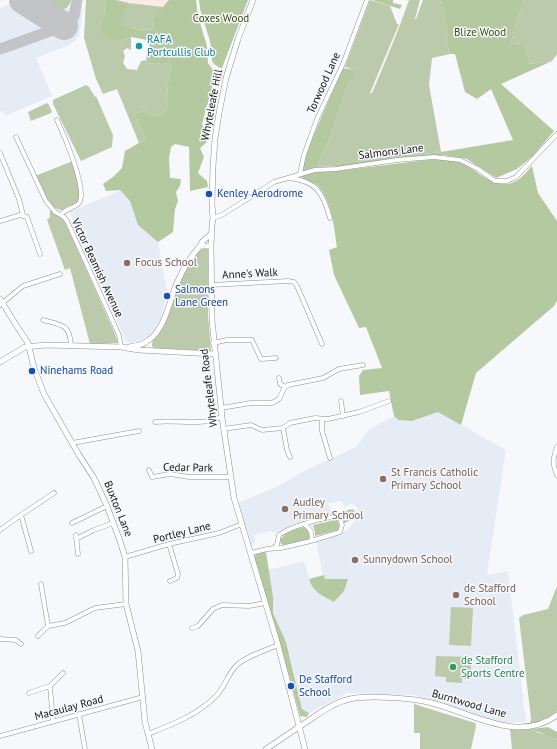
<!DOCTYPE html>
<style>
body{margin:0}
canvas{display:block;background:#f6f8fb}
</style>
<canvas width="557" height="749"></canvas>
<script>
const ctx = document.querySelector('canvas').getContext('2d');
ctx.lineJoin = 'round';
function paint(path, color) {
  ctx.fillStyle = color;
  ctx.fill(path, 'evenodd');
}
function stroke(path, color, width, dash) {
  ctx.strokeStyle = color;
  ctx.lineWidth = width;
  ctx.lineCap = dash ? 'butt' : 'round';
  ctx.setLineDash(dash || []);
  ctx.stroke(path);
}
function label(font, color, halo, rows, align = 'center') {
  ctx.font = font + ' "PT Sans",sans-serif';
  ctx.lineWidth = 3;
  ctx.setLineDash([]);
  ctx.textBaseline = 'middle';
  ctx.strokeStyle = halo;
  ctx.fillStyle = color;
  for (const [text, x, y, turn = 0] of rows) {
    ctx.save();
    ctx.translate(x, y);
    ctx.rotate((+turn || 0) * Math.PI / 180);
    ctx.textAlign = isNaN(turn) ? turn : align;
    if (halo) ctx.strokeText(text, 0, 0);
    ctx.fillText(text, 0, 0);
    ctx.restore();
  }
}
paint(new Path2D(`
 M111,0H169L163,7Z`), '#fee9e3');
paint(new Path2D(`
 M20,0H44L59,9L83,7L81,26L79,35L76,40L69,45L36,58L52,96L5,116L3,111L0,112V8Z
 M146,179L166,285L168,291L160,320L155,329L145,339L129,343L125,339L70,212Z
 M438,412L506,450L487,575L508,571L526,722L499,723L437,701L413,695L347,693L309,713L302,709L291,659L273,613V597L268,570L304,561L311,585L313,590L334,602L348,579H324L316,542L339,535L350,527L357,516L358,510L355,505L351,504L344,507L341,501L328,503L333,515L298,523L275,532L270,531L255,535V542L252,548L238,503L278,486L310,468L352,449L356,447L370,429L394,416L397,420L412,421Z`), '#e6ecf6');
paint(new Path2D(`
 M44,0H71C67,17 53,6 44,0Z
 M86,0H106L104,15L99,26L120,41L131,37V50L127,48L123,51L125,56L123,63L127,69L137,70L141,61L146,60L147,63L156,64L170,61L171,68L168,83L166,111L155,116L144,111L134,114L146,139L139,143L117,89L103,94L96,79L84,38Z
 M370,0L390,6L397,24H399L370,93H372C385,62 398,32 409,0H420L415,19H416L423,0H441L447,30L446,40L450,54L432,58L429,85L441,152L317,166L330,138L349,81L354,70L345,67Z
 M524,0H557V54L552,61L530,64L524,44L511,43L516,23Z
 M129,3L163,7L153,18L154,29C142,31 130,29 120,23Z
 M86,85L89,87L95,97L96,96L113,135L112,147L81,161L53,104V100L55,99Z
 M47,103L49,105L52,112L51,113L31,121L28,112Z
 M73,161L78,176L80,201L64,211L51,207L64,221L73,240L115,334L118,343L90,344L70,268L65,270L47,220L50,217V206L35,176Z
 M204,248L208,249V315L211,351L154,348L152,346C152,335 165,321 170,310C176,296 188,254 204,248Z
 M557,586V711C548,718 541,722 530,723L531,718L519,618L523,615L548,609Z
 M451,607L473,608L471,646L449,645Z
 M436,656L471,657V679H462V683L446,682V677L435,676Z
 M414,704L475,723L476,726L471,749H420V733H414Z
 M510,729H531L539,733L550,734L557,740V749H512Z`), '#bacaab');
paint(new Path2D(`
 M106,0H116L129,3L121,23C130,29 142,31 154,29L153,18L169,0H196L198,16L207,46L208,63L216,74L223,76L219,84H213L202,124L207,137L206,143L200,148L204,157L198,173L207,181L208,187L190,191L189,147L175,144L171,147L169,158L170,178L181,179L180,186L176,192L178,201L175,209L173,232L158,242L138,225L130,201L120,190L106,191L103,184L113,177L122,168L125,151L146,139L134,114L144,111L155,116L166,111L168,83L171,68L170,62L156,64L147,63L146,57L150,47L147,40L131,37L120,41L110,38L102,33L99,26L104,15Z
 M199,0H248L222,68H220L214,64L212,61L210,41L200,9Z
 M372,0H393V3L402,5L400,9Z
 M441,0H524L516,23L511,43L524,44L530,64L552,61L501,84L554,131L533,156L517,169L496,178L467,159L443,155L342,166L317,167L302,171L307,150L343,68L354,70V79L349,81L330,138L317,166L441,152L513,140L491,89L477,99L465,92L455,54H450L446,40L447,30Z
 M435,159C443,160 455,160 462,163C479,171 496,192 516,181C522,178 527,171 532,166L538,193L557,221V301L554,306L476,373L461,425L438,412L412,421L398,420L394,416L389,391L360,395L359,376L363,370L382,368L366,327L359,328L334,275L329,250L337,247C334,227 332,203 319,187C314,182 305,182 301,176L314,172L337,171Z
 M353,509L355,512C355,518 350,521 344,523V519L341,516L348,510Z
 M334,520H338L339,528L338,530L315,536V532L313,525Z
 M304,527L308,530L310,537L309,539L284,545L281,544L280,540C286,531 295,530 304,527Z
 M266,552L273,597V613L286,642L302,709L309,713L307,717L300,716L289,675L254,557L256,554Z
 M324,575L325,579H348L344,591L334,602C322,595 313,593 309,579Z
 M548,727L557,732V740C549,733 540,734 531,729Z`), '#b5c9a1');
stroke(new Path2D(`
 M0,49L64,26L74,16L77,0`), '#c2c4c7', 11);
stroke(new Path2D(`
 M23,0L64,26`), '#c2c4c7', 28);
const minor = new Path2D(`
 M57,120C64,135 86,186 80,201C78,208 65,208 61,215
 M16,137L46,201L55,212L64,217L67,221L119,335L121,347
 M0,153L19,199L23,215
 M300,173L304,155L317,119L343,64L367,0
 M289,178C317,181 323,193 330,218
 M213,218L222,215L274,182L315,170L336,169L397,160L434,157L460,160L478,169L495,181H507L516,177L557,134
 M0,221L20,215L27,217L40,254
 M211,285L288,281L294,282L297,286L322,344
 M0,305L23,286L60,274
 M43,320C62,325 70,324 71,346
 M213,343L227,340H252L261,359L276,358
 M279,378L280,384L285,387
 M341,401L343,416
 M221,408L251,403H272L279,399L285,387L288,385L323,378L339,369L363,365
 M322,419V431L330,458
 M155,422C172,420 193,424 209,421C214,420 218,418 222,417
 M283,428L287,450L290,457
 M223,429L251,425L262,430L283,428L290,423L315,418L328,419L359,412L389,401
 M72,443L139,431
 M557,447C553,458 552,464 557,475
 M149,470L152,477L170,474L189,477H231
 M72,523L107,506
 M0,530L21,515
 M76,535L78,554
 M76,539L94,530L113,523
 M169,544L178,574L177,578L170,581
 M273,548L277,545L279,535C288,528 329,514 340,518L342,525L340,532L311,541
 M31,551L21,515L54,493
 M251,553L267,549L281,548L311,541C313,534 310,528 304,524
 M125,557L169,544L219,533L242,524
 M41,584L48,626L65,623L95,608L126,604
 M192,628L198,626L213,609L222,605L249,606L265,603
 M38,636L48,626
 M0,639L16,640L21,644
 M29,693L50,686
 M79,714L85,749
 M53,721L50,686L63,673
 M148,734C171,725 197,715 215,697C224,689 227,676 235,667C243,657 267,650 278,645
 M0,736L143,697`);
const tertiary = new Path2D(`
 M253,0L238,39L226,78L219,113L215,139L213,166L212,204L213,218L212,225L211,246L212,320L222,417L234,498L278,645L305,749
 M200,246L202,242L211,234
 M0,299L18,328L28,343L34,368L44,394L79,455L94,478L107,506L120,541L125,557L126,604L138,651L145,722L152,749
 M129,347C136,346 143,345 149,340C166,327 169,301 177,283C183,269 190,257 200,246H211
 M0,362L25,347L46,345L121,347L139,350L214,354
 M266,749C277,742 288,734 299,727C315,717 331,703 350,699C370,695 412,698 432,703C471,713 519,744 557,715`);
stroke(minor, '#8d8f92', 5);
stroke(tertiary, '#8d8f92', 6);
stroke(minor, '#fff', 4);
stroke(tertiary, '#fff', 5);
for (const [x, y, r, color] of [
 [139,46,4,"#0f9aa8"],
 [209,194,4,"#1a4fb4"],
 [127,263,4,"#8d6e63"],
 [167,296,4,"#1a4fb4"],
 [32,371,4,"#1a4fb4"],
 [383,479,4,"#8d6e63"],
 [285,509,4,"#8d6e63"],
 [355,560,4,"#8d6e63"],
 [456,595,4,"#8d6e63"],
 [453,667,4,"#2e9e5b"],
 [291,686,4,"#1a4fb4"]
]) {
  const dot = new Path2D();
  dot.arc(x, y, r, 0, 2 * Math.PI);
  ctx.fillStyle = color;
  ctx.fill(dot);
  stroke(dot, '#f6f8fb', 1.5);
}
label('11px', '#354d13', '#f6f8fb', [
 ["Coxes Wood",221,19],
 ["Blize Wood",480,33]
]);
label('11px', '#0d838f', '#f6f8fb', [
 ["RAFA",147,40],
 ["Portcullis Club",147,53]
], 'left');
label('11px', '#121314', '#f6f8fb', [
 ["Torwood Lane",324,83,-66],
 ["Whyteleafe Hill",212,105,-79],
 ["Salmons Lane",391,152,-7],
 ["Victor Beamish Avenue",97,268,65],
 ["Anne's Walk",250,274,-3],
 ["Whyteleafe Road",209,388,-97],
 ["Cedar Park",188,468,1],
 ["Buxton Lane",118,509,68],
 ["Portley Lane",182,533,-14],
 ["Burntwood Lane",469,704,16],
 ["Macaulay Road",69,708,-15]
]);
label('11px', '#164399', '#f6f8fb', [
 ["Kenley Aerodrome",217,194],
 ["Salmons",175,290],
 ["Lane Green",175,303],
 ["Ninehams Road",40,371],
 ["De Stafford",299,680],
 ["School",299,693]
], 'left');
label('11px', '#785e54', '#f6f8fb', [
 ["Focus School",135,263],
 ["St Francis Catholic",391,473],
 ["Primary School",391,486],
 ["Audley",293,503],
 ["Primary School",293,516],
 ["Sunnydown School",363,560],
 ["de Stafford",464,589],
 ["School",464,602]
], 'left');
label('11px', '#27864d', '#f6f8fb', [
 ["de Stafford",461,661],
 ["Sports Centre",461,674]
], 'left');
</script>
